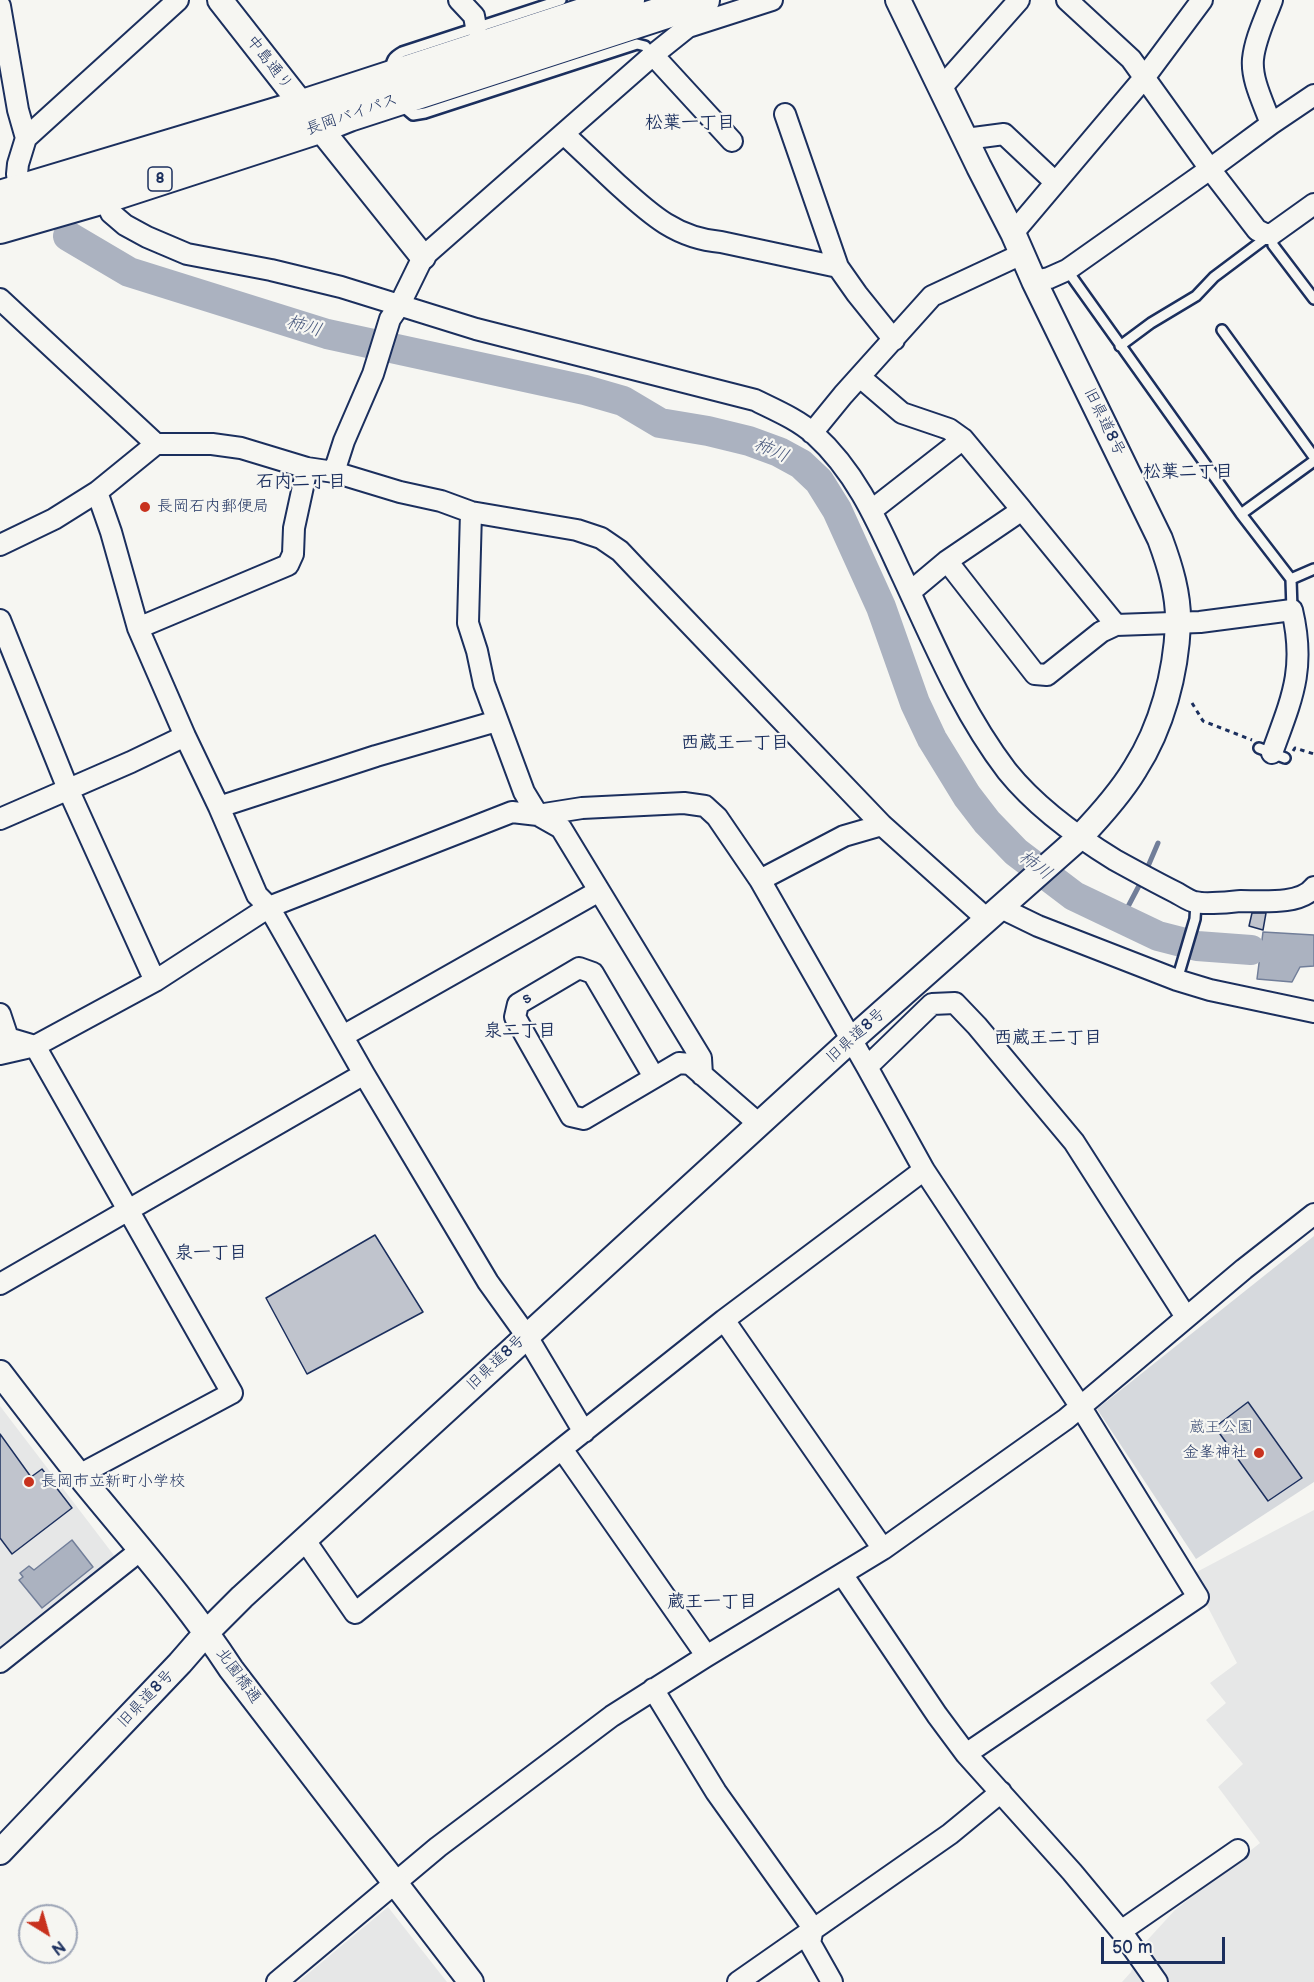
<!DOCTYPE html>
<meta charset="utf-8">
<style>
body{margin:0}
#map{position:relative;width:1314px;height:1982px;overflow:hidden;background:#f6f6f2;font-family:"Balsamiq Sans",sans-serif}
canvas{display:block}
.north{position:absolute;left:18px;top:1904px;width:60px;height:60px;box-sizing:border-box;background:#f6f6f2;border:2px solid #9ea6b7;border-radius:50%;rotate:143deg;font-size:16px;font-weight:700;line-height:24px;text-align:center;color:#1b2f5e}
.north::after{content:'';display:block;margin:auto;width:21px;height:27px;background:#c8321e;clip-path:polygon(50% 0,100% 100%,50% 72%,0 100%)}
.scale{position:absolute;left:1101px;top:1937px;width:124px;height:27px;box-sizing:border-box;border:3px solid #1b2f5e;border-top:0;padding-left:8px;font-size:18px;line-height:21px;white-space:nowrap;color:#1b2f5e;-webkit-text-stroke:4px #f6f6f2;paint-order:stroke}
</style>
<div id="map">
<canvas width="1314" height="1982"></canvas>
<div class="north">N</div>
<div class="scale">50 m</div>
</div>
<script>
const ctx = document.querySelector('canvas').getContext('2d');
ctx.lineJoin = 'round';
function paint(path, color) {
  ctx.fillStyle = color;
  ctx.fill(path, 'evenodd');
}
function stroke(path, color, width, dash) {
  ctx.strokeStyle = color;
  ctx.lineWidth = width;
  ctx.lineCap = dash ? 'butt' : 'round';
  ctx.setLineDash(dash || []);
  ctx.stroke(path);
}
function label(font, color, halo, rows, align = 'center') {
  ctx.font = font + ' "Balsamiq Sans","Klee One",sans-serif';
  ctx.lineWidth = 4.5;
  ctx.setLineDash([]);
  ctx.textBaseline = 'middle';
  ctx.strokeStyle = halo;
  ctx.fillStyle = color;
  for (const [text, x, y, turn = 0] of rows) {
    ctx.save();
    ctx.translate(x, y);
    ctx.rotate((+turn || 0) * Math.PI / 180);
    ctx.textAlign = isNaN(turn) ? turn : align;
    if (halo) ctx.strokeText(text, 0, 0);
    ctx.fillText(text, 0, 0);
    ctx.restore();
  }
}
paint(new Path2D(`
 M0,1406L116,1558L0,1651Z
 M1314,1510V1982H1122L1131,1972L1141,1947L1175,1910L1260,1843L1218,1787L1243,1764L1206,1720L1226,1703L1210,1683L1237,1663L1191,1575Z
 M388,1907L447,1982H298Z`), '#e6e7e7');
paint(new Path2D(`
 M1314,1236V1482L1196,1559L1097,1409Z`), '#d6d9dd');
const water = new Path2D(`
 M1263,932L1314,935V966L1300,967L1292,982L1257,979Z
 M72,1540L93,1567L42,1608L19,1580L23,1577L20,1573L29,1566L34,1570Z`);
paint(water, '#abb2c0');
stroke(water, '#717e99', 1.5);
stroke(new Path2D(`
 M1146,871L1158,843
 M1122,918L1142,880`), '#717e99', 5);
stroke(new Path2D(`
 M68,236L129,272L327,334L585,390L623,401L660,423L708,431L749,441L779,452L801,464L819,481L837,510L881,607L915,703L932,739L967,796L987,822L1016,852L1074,896L1158,936L1197,946L1251,950`), '#abb2c0', 30);
const building = new Path2D(`
 M1252,913H1266L1263,930L1249,926Z
 M375,1235L423,1312L307,1374L266,1298Z
 M1248,1402L1302,1478L1268,1501L1215,1427Z
 M0,1434L31,1477L42,1469L72,1508L12,1554L0,1538Z`);
paint(building, '#c0c4cd');
stroke(building, '#1b2f5e', 1.5);
const service = new Path2D(`
 M391,71C391,60 393,57 402,52L561,0
 M403,104L407,110L413,115L425,113L637,44L645,46L653,55
 M1272,234L1273,245L1314,299
 M1067,270L1241,514L1291,579L1292,610
 M1222,330L1314,457
 M1120,346L1151,323L1196,296L1214,277L1270,235
 M1241,514L1314,461
 M1291,579L1314,569
 M1259,748L1285,758
 M1177,980L1195,919L1196,903`);
const minor = new Path2D(`
 M459,0L474,16L476,27
 M1067,0L1131,59L1210,169L1257,230L1265,234H1272L1314,204
 M0,6L18,110L26,138L18,164L17,174L19,191
 M653,55L732,141
 M941,88L1019,0
 M785,114L838,267
 M1271,124C1264,104 1251,80 1253,59C1255,39 1265,19 1272,0
 M564,134C581,150 598,166 615,182C648,212 674,238 721,242L838,267L857,294L894,340
 M26,138L178,0
 M966,139L1004,134L1055,182
 M104,197L111,213L125,225L147,237L187,254L271,270L341,287L476,329L755,400C775,410 797,419 814,434C856,472 877,521 900,571C932,639 961,711 1007,771C1036,807 1076,836 1115,860C1135,871 1155,882 1175,892C1181,895 1189,901 1195,902C1206,905 1228,902 1241,901C1261,901 1301,905 1314,887
 M1013,233L1144,78L1202,0
 M1034,281L1049,278L1067,270L1210,169L1271,124L1314,95
 M0,299L156,444
 M860,377L902,413L949,429L963,439L1022,510
 M812,433L843,395L932,296L1022,254
 M334,472L344,441L373,374L390,319L399,306L423,257L653,55L688,27L772,0
 M97,492L111,532L138,628L185,736L219,807L257,895L269,907L364,1074L488,1282L526,1335L584,1432
 M872,510L963,439
 M471,512L468,623L477,651L484,684L524,792L538,815L561,828L701,1058L702,1075
 M0,545L54,519L97,492L156,444H212L241,448L307,468L334,472L400,492L441,501L471,512L577,530L601,538L620,551L637,569L882,825L988,920
 M947,561L1035,674L1047,675L1101,632L1116,625L1200,622L1292,610C1306,669 1292,698 1272,753
 M910,592L947,561L1022,510L1116,625
 M0,620L68,789L155,981
 M138,628L288,565L293,554L294,528L307,468
 M219,807L376,756L497,721
 M0,819L131,762L185,736
 M760,880L844,836L882,825
 M1001,908L1038,926L1177,980L1210,990L1314,1012
 M0,1014L8,1038L35,1046L232,1393L79,1475
 M343,1036L599,891
 M0,1054L35,1046L155,981L269,907L512,812L538,815L582,808L684,803L705,806L717,817L760,880L867,1067L924,1170L1080,1406L1198,1597L966,1754
 M867,1067L932,1004L955,1003L977,1026L1074,1142L1186,1317
 M654,1077L593,973L579,968L518,1004L515,1017L571,1116L584,1119L679,1063L690,1064L759,1124
 M0,1284L364,1074
 M724,1320L883,1549
 M562,1449L701,1648L705,1657
 M304,1539L355,1613L724,1320L924,1170
 M842,1574L937,1715L966,1754L1072,1872L1121,1931L1157,1982
 M0,1662L142,1549
 M653,1689L716,1792L813,1928L810,1943L832,1982
 M1121,1931L1238,1850
 M277,1982L438,1847L612,1716L705,1657L883,1549L1066,1419L1244,1269L1314,1214
 M738,1982L950,1834L1001,1792`);
const tertiary = new Path2D(`
 M220,0L303,106
 M319,127L423,257
 M0,1373C26,1407 52,1441 79,1475C131,1539 186,1600 231,1669L471,1982
 M0,1852L180,1663L207,1632L242,1597L851,1040L1080,837C1100,816 1120,794 1135,769C1162,727 1176,673 1178,624C1179,595 1170,566 1160,539L1034,281L1013,233L979,167L898,0`);
const trunk = new Path2D(`
 M0,197L303,106L628,0
 M0,227L104,197L319,127L349,115L703,0`);
stroke(service, '#1b2f5e', 14);
stroke(minor, '#1b2f5e', 24);
stroke(tertiary, '#1b2f5e', 28);
stroke(trunk, '#1b2f5e', 36);
stroke(new Path2D(`
 M1192,703L1203,721L1252,740
 M1293,751L1295,748L1314,754`), '#1b2f5e', 3, [4.5, 4.5]);
stroke(service, '#f6f6f2', 9);
stroke(minor, '#f6f6f2', 20);
stroke(tertiary, '#f6f6f2', 24);
stroke(trunk, '#f6f6f2', 32);
for (const [x, y, r, color] of [
 [145,507,6,"#c8321e"],
 [1259,1453,6,"#c8321e"],
 [29,1482,6,"#c8321e"]
]) {
  const dot = new Path2D();
  dot.arc(x, y, r, 0, 2 * Math.PI);
  ctx.fillStyle = color;
  ctx.fill(dot);
  stroke(dot, '#f6f6f2', 2);
}
for (const [x, y, w] of [
 [160,179,24]
]) {
  const box = new Path2D();
  box.roundRect(x - w / 2, y - 12, w, 24, 4.5);
  ctx.fillStyle = '#f6f6f2';
  ctx.fill(box);
  stroke(box, '#1b2f5e', 1.5);
}
label('bold 15px', '#1b2f5e', null, [
 ["8",160,179]
]);
label('16px', '#1b2f5e', '#f6f6f2', [
 ["中島通り",269,63,52],
 ["長岡バイパス",352,115,-19],
 ["旧県道8号",1104,422,64],
 ["s",527,999,-34],
 ["旧県道8号",856,1036,-42],
 ["旧県道8号",496,1363,-43],
 ["北園橋通",238,1676,54],
 ["旧県道8号",146,1699,-46]
]);
label('16px', '#1b2f5e', '#f6f6f2', [
 ["長岡石内郵便局",157,507],
 ["金峯神社",1247,1453,"right"],
 ["長岡市立新町小学校",41,1482]
], 'left');
label('16px', '#405177', '#f6f6f2', [
 ["蔵王公園",1221,1428]
]);
label('bold 18px', '#1b2f5e', '#f6f6f2', [
 ["松葉一丁目",690,123],
 ["松葉二丁目",1188,472],
 ["石内二丁目",301,482],
 ["西蔵王一丁目",735,743],
 ["泉二丁目",520,1031],
 ["西蔵王二丁目",1048,1038],
 ["泉一丁目",211,1253],
 ["蔵王一丁目",712,1602]
]);
label('italic 18px', '#46567b', '#f6f6f2', [
 ["柿川",304,327,16],
 ["柿川",771,451,23],
 ["柿川",1035,866,37]
]);
</script>
